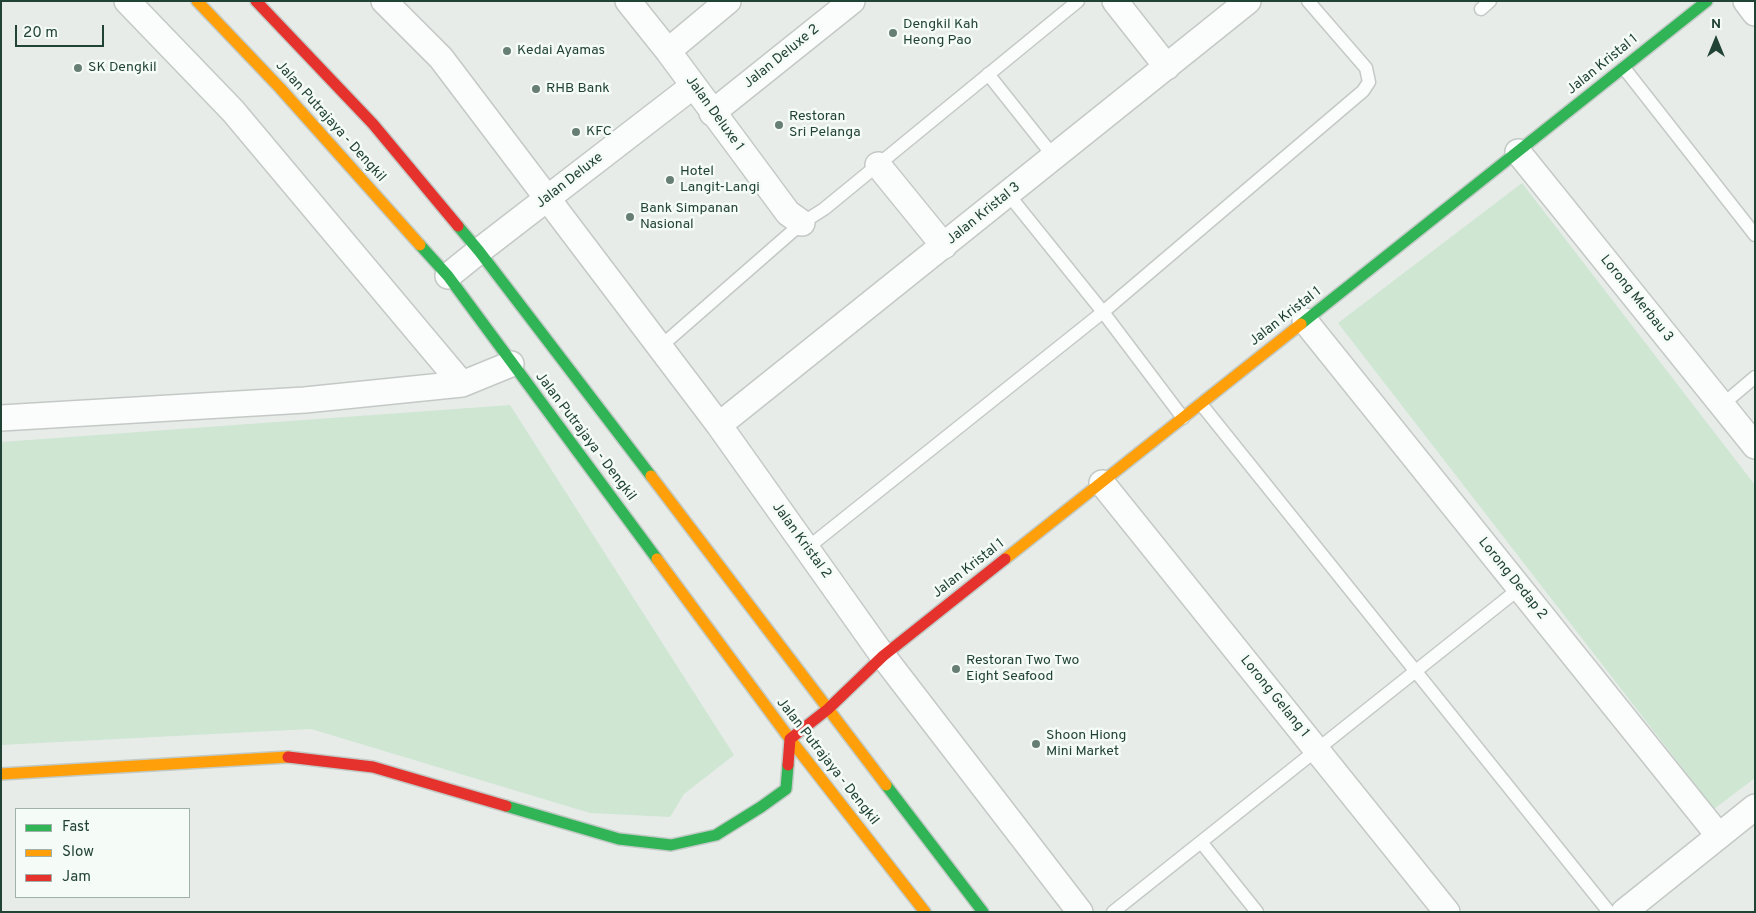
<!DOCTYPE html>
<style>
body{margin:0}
#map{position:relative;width:1756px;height:913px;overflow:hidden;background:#e7ece9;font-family:Overpass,sans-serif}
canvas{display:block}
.frame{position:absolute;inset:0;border:2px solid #214335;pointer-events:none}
.legend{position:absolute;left:15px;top:808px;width:175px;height:90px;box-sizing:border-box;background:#f5fbf7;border:1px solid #a0b1a9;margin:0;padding:6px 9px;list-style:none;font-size:15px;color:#214335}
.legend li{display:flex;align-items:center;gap:10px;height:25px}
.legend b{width:25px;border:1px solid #a0b1a9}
.north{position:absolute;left:1691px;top:15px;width:50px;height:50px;-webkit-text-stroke:4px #f5fbf7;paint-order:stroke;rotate:0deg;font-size:14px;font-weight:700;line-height:20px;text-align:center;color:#214335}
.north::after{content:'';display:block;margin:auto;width:18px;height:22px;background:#214335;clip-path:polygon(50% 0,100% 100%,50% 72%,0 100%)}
.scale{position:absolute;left:15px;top:25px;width:89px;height:22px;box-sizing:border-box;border:2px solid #214335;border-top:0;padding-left:6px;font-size:15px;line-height:18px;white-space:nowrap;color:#214335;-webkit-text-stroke:4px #f5fbf7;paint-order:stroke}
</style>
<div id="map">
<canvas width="1756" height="913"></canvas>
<div class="frame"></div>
<ul class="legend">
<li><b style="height:6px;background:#30b455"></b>Fast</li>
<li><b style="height:6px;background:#ff9f0a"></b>Slow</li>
<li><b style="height:6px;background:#e5322d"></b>Jam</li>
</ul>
<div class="north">N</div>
<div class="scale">20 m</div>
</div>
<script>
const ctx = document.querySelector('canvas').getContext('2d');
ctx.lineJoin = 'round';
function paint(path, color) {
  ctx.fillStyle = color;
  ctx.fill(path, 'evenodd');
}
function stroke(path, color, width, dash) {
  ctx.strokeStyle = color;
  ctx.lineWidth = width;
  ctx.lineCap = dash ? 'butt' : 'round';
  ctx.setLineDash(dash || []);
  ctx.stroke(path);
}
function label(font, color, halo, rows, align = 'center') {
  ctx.font = font + ' Overpass,sans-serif';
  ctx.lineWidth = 5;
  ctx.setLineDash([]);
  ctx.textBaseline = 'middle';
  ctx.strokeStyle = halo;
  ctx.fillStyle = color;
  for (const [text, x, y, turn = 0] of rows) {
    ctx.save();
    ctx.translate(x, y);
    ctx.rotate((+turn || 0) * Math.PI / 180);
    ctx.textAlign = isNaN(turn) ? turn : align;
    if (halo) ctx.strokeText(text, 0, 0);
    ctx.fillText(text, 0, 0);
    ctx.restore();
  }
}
paint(new Path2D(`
 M1522,183L1755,485V778L1714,809L1338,323Z
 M510,405L734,755L684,794L670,817L590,813L311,729L1,745V442Z`), '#cfe6d3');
const lane = new Path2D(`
 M1481,9L1490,1
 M1624,68L1755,235
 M988,74L1054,157
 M1008,194L1103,312L1183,418
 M660,347L802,223L824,209L1078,1
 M1201,404L1609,912
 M1722,405L1755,377
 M806,549L1103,312L1363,91L1369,82L1366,68L1308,1
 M1201,842L1257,912
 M1113,912L1520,588`);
const street = new Path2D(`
 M127,1L233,111L462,384
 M384,1L441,58L719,425L883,656L1080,912
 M628,1L668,51L788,213L802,223
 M1115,1L1167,67
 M1746,1L1755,13
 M668,51L728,1
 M712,113L852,1
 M1518,152L1755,446
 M878,165L944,246
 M448,276L479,251L693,86
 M1305,321L1719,836
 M1,418L305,400L462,384L511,364
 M719,425L1248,1
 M1102,483L1447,912
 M1624,912L1755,807`);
const fast = new Path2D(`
 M458,226L479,251L651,476
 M420,245L448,276L657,559
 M1301,324L1707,1
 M886,785L983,912
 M506,806L619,839L671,845L716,835L761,807L786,789L788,765`);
const slow = new Path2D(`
 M197,1L280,88L420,245
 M651,476L886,785
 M657,559L790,739L925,912
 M1005,559L1301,324
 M1,774L288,757`);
const jam = new Path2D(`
 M256,1L373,124L458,226
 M288,757L373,767L506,806
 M788,765L790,739L828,709L883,656L1005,559`);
stroke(lane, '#c4c9c6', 15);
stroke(street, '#c4c9c6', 28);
stroke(fast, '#c2cac6', 14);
stroke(slow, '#c2cac6', 14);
stroke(jam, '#c2cac6', 14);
stroke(lane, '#fbfcfc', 12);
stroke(street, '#fbfcfc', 25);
stroke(fast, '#30b455', 11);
stroke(slow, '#ff9f0a', 11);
stroke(jam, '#e5322d', 11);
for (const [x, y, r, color] of [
 [893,33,5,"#667e74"],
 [507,51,5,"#667e74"],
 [78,68,5,"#667e74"],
 [536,89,5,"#667e74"],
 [779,125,5,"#667e74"],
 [576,132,5,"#667e74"],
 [670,180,5,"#667e74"],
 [630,217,5,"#667e74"],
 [956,669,5,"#667e74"],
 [1036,744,5,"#667e74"]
]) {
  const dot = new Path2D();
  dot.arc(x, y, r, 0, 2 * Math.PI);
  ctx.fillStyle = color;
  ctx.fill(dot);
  stroke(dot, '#f5fbf7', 2);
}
label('14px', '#214335', '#f5fbf7', [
 ["Dengkil Kah",903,25],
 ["Heong Pao",903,41],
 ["Kedai Ayamas",517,51],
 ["SK Dengkil",88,68],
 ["RHB Bank",546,89],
 ["Restoran",789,117],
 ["Sri Pelanga",789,133],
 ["KFC",586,132],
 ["Hotel",680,172],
 ["Langit-Langi",680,188],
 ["Bank Simpanan",640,209],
 ["Nasional",640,225],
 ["Restoran Two Two",966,661],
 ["Eight Seafood",966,677],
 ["Shoon Hiong",1046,736],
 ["Mini Market",1046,752]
], 'left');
label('14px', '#214335', '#f5fbf7', [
 ["Jalan Deluxe 2",782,57,-39],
 ["Jalan Kristal 1",1603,65,-39],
 ["Jalan Deluxe 1",714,114,54],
 ["Jalan Putrajaya - Dengkil",330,122,48],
 ["Jalan Deluxe",570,181,-38],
 ["Jalan Kristal 3",984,214,-39],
 ["Lorong Merbau 3",1636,299,51],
 ["Jalan Kristal 1",1286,317,-38],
 ["Jalan Putrajaya - Dengkil",585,437,53],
 ["Jalan Kristal 2",801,541,54],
 ["Jalan Kristal 1",969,569,-38],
 ["Lorong Dedap 2",1512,579,51],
 ["Lorong Gelang 1",1274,697,51],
 ["Jalan Putrajaya - Dengkil",827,762,52]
]);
</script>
